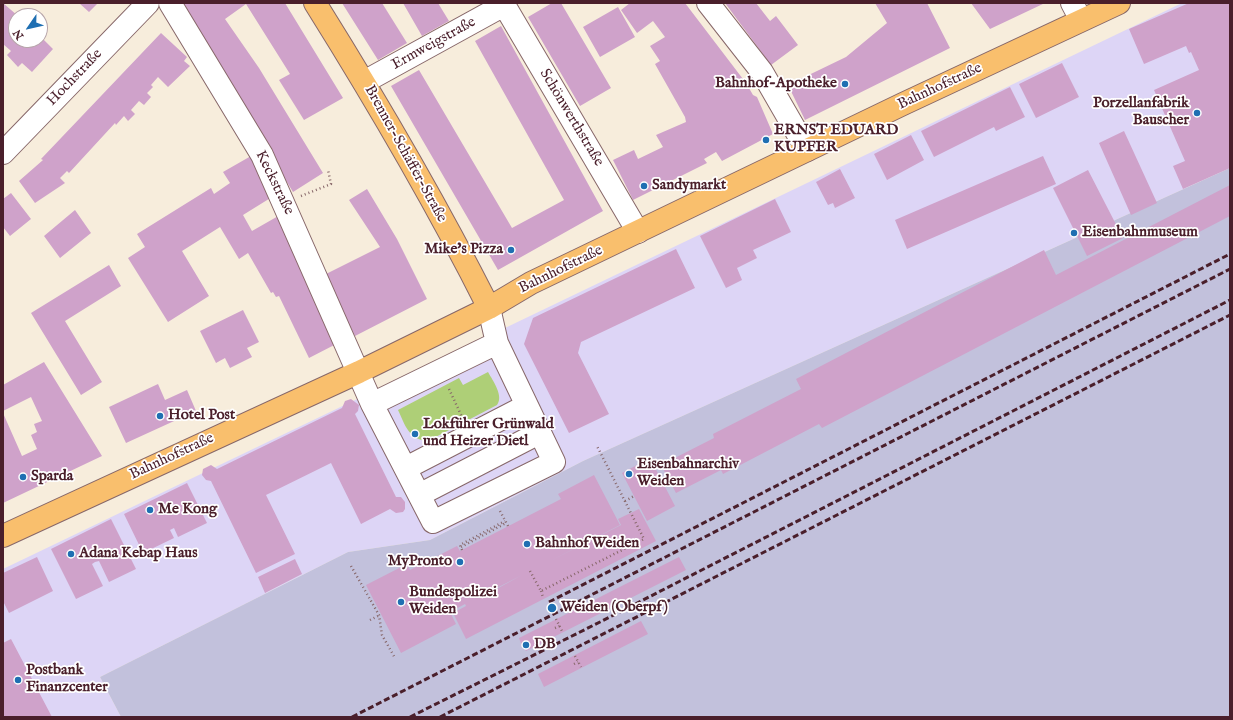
<!DOCTYPE html>
<meta charset="utf-8">
<style>
body{margin:0}
#map{position:relative;width:1233px;height:720px;overflow:hidden;background:#f7eddc;font-family:"IM FELL English",serif}
canvas{display:block}
.frame{position:absolute;inset:0;border:4px solid #4a1f2b;pointer-events:none}
.north{position:absolute;left:8px;top:8px;width:40px;height:40px;box-sizing:border-box;background:#fff;border:1px solid #b7a5aa;border-radius:50%;rotate:236deg;font-size:11px;font-weight:700;line-height:16px;text-align:center;color:#4a1f2b}
.north::after{content:'';display:block;margin:auto;width:14px;height:18px;background:#1f6fb2;clip-path:polygon(50% 0,100% 100%,50% 72%,0 100%)}
</style>
<div id="map">
<canvas width="1233" height="720"></canvas>
<div class="frame"></div>
<div class="north">N</div>
</div>
<script>
const ctx = document.querySelector('canvas').getContext('2d');
ctx.lineJoin = 'round';
function paint(path, color) {
  ctx.fillStyle = color;
  ctx.fill(path, 'evenodd');
}
function stroke(path, color, width, dash) {
  ctx.strokeStyle = color;
  ctx.lineWidth = width;
  ctx.lineCap = dash ? 'butt' : 'round';
  ctx.setLineDash(dash || []);
  ctx.stroke(path);
}
function label(font, color, halo, rows, align = 'center') {
  ctx.font = font + ' "IM FELL English",serif';
  ctx.lineWidth = 3.5;
  ctx.setLineDash([]);
  ctx.textBaseline = 'middle';
  ctx.strokeStyle = halo;
  ctx.fillStyle = color;
  for (const [text, x, y, turn = 0] of rows) {
    ctx.save();
    ctx.translate(x, y);
    ctx.rotate((+turn || 0) * Math.PI / 180);
    ctx.textAlign = isNaN(turn) ? turn : align;
    if (halo) ctx.strokeText(text, 0, 0);
    ctx.fillText(text, 0, 0);
    ctx.restore();
  }
}
paint(new Path2D(`
 M1182,3H1230V168L583,461L430,540L348,552L100,677L121,717H3V569Z`), '#ddd5f6');
paint(new Path2D(`
 M1230,168V717H121L100,677L348,552L430,540L583,461Z`), '#c2c1dc');
paint(new Path2D(`
 M488,372C493,381 504,396 497,405L428,441C409,440 405,425 398,410L459,378L463,385Z`), '#aecf77');
paint(new Path2D(`
 M3,3L18,16H16V40H40V36L53,49L32,72L22,63L18,67L7,55L11,51L3,44Z
 M79,3H98L89,12Z
 M179,3H285L343,98L304,120L279,80L290,74L246,4L225,19L259,68L323,173L293,192Z
 M342,3H382L407,43L378,60Z
 M403,3H438L449,21L422,36Z
 M552,3H561L611,88L580,106L528,17Z
 M630,3H685L746,83L753,95L757,97L773,134L722,161L716,152L704,159L707,163L633,200L613,160L634,150L638,159L663,147L656,135L686,122L685,117L655,64L660,61L650,46L665,37L653,21L637,33L621,10Z
 M725,3H756L770,21L776,16L798,45L771,65Z
 M875,3H927L950,48L805,120L788,85L846,57L887,23Z
 M971,3H1045L990,29Z
 M1189,3H1230V168L1183,189L1173,166L1185,161L1154,90L1199,70L1191,52L1189,53L1186,46L1144,64L1129,29Z
 M618,7L635,37L600,57L583,27Z
 M501,26L603,211L498,270L391,86L419,70L512,228L564,200L475,41Z
 M161,33L187,57L184,61L190,66L168,87L158,77L151,85L153,87L147,93L151,97L144,105L139,101L131,110L135,114L128,121L124,116L116,125L115,123L69,173L67,171L60,178L65,183L35,203L19,181L43,160L41,159Z
 M1062,63L1079,97L1036,118L1019,84Z
 M1010,87L1025,117L996,131L994,127L934,157L921,131Z
 M1124,131L1157,203L1131,215L1099,143Z
 M911,135L924,160L887,180L874,154Z
 M251,156L272,197L243,215L252,231L280,215L342,341L309,358L279,296L276,297L273,292L271,293L248,253L239,259L220,227L182,251L209,296L168,322L128,258L145,247L137,234L211,188L214,194L230,183L223,172Z
 M1043,156L1056,184L907,249L895,220Z
 M840,169L855,198L835,208L833,203L828,205L816,182Z
 M1088,170L1123,238L1087,256L1053,188Z
 M1230,185V216L822,428L819,424L723,474L721,470L676,493L661,465L714,438L713,434L801,389L796,379L1044,250L1056,275Z
 M367,189L397,239L427,299L355,336L324,275L380,247L349,200Z
 M11,193L31,219L10,236L3,227V199Z
 M775,199L791,232L753,250L757,258L737,268L742,280L726,288L700,236Z
 M75,210L91,233L60,258L44,236Z
 M676,249L695,288L581,342L578,353L609,414L569,433L524,344L533,318Z
 M109,265L121,286L65,321L102,382L81,395L31,313Z
 M243,310L259,342L247,348L252,357L230,368L225,358L216,363L200,331Z
 M44,362L102,456L3,503V413L22,456L37,449L31,435L37,432L34,424L42,421L31,397L3,411V385Z
 M158,384L165,400L187,390L196,411L126,443L109,407Z
 M351,399L359,405L358,411L355,414L396,497H401L405,502V509L403,512L396,513L390,509L361,524L331,463L266,495L295,554L256,573L211,481L206,480L202,475L203,469L211,465L217,469L342,408L345,401Z
 M650,458L675,506L647,521L622,473Z
 M594,475L620,525L548,562L621,525L618,519L639,509L656,541L466,639L453,613L466,606L465,604L450,612L456,624L401,653L366,585L407,564L410,570L457,546L460,551L561,499L558,494ZM522,575L491,592V591Z
 M187,483L207,523L178,537L174,528L170,530L174,538L143,553L124,514Z
 M111,519L136,569L109,582L99,561L95,562L92,564L103,586L76,599L51,549Z
 M37,557L53,591L9,613L3,601V573Z
 M679,557L686,570L526,651L524,648L523,649L519,638Z
 M295,559L302,574L265,593L258,577Z
 M641,621L648,634L544,687L538,674Z
 M11,639L52,717H3V643Z`), '#cfa2ca');
const minor = new Path2D(`
 M170,3L262,155L372,404L433,522L554,462L497,343L489,308
 M503,3L638,232
 M708,3L762,72L807,150
 M1072,3L1081,20
 M364,82L504,5
 M3,153L148,3
 M372,404L497,343
 M406,468L526,406
 M419,495L539,433`);
const major = new Path2D(`
 M315,3C377,102 436,203 489,308
 M3,536L359,372L489,308L531,283L903,104L1119,3`);
stroke(minor, '#876769', 24);
stroke(major, '#876769', 24);
stroke(new Path2D(`
 M301,196L331,184L328,170
 M449,389L462,417
 M625,501L634,496
 M500,511L508,526
 M461,547L506,523
 M462,550L460,545L505,521
 M351,566L379,615L382,635L395,658
 M530,571L541,591L644,539L597,446
 M541,591L543,597
 M556,619L563,633
 M370,620L378,616
 M555,628L560,626
 M575,656L581,667
 M574,664L578,662`), '#876769', 2.5, [1, 3]);
stroke(minor, '#fff', 22);
stroke(major, '#f9bf6d', 22);
stroke(new Path2D(`
 M549,602L1230,254
 M352,717L1230,269
 M410,717L600,622L1230,300
 M440,717L1230,315`), '#4a1f2b', 3, [6, 3]);
for (const [x, y, r, color] of [
 [845,84,4,"#1f6fb2"],
 [1197,113,4,"#1f6fb2"],
 [766,140,4,"#1f6fb2"],
 [644,186,4,"#1f6fb2"],
 [1074,233,4,"#1f6fb2"],
 [511,250,4,"#1f6fb2"],
 [160,416,4,"#1f6fb2"],
 [415,434,4,"#1f6fb2"],
 [629,474,4,"#1f6fb2"],
 [23,477,4,"#1f6fb2"],
 [150,510,4,"#1f6fb2"],
 [527,544,4,"#1f6fb2"],
 [71,554,4,"#1f6fb2"],
 [460,562,4,"#1f6fb2"],
 [401,602,4,"#1f6fb2"],
 [552,608,5,"#1f6fb2"],
 [526,645,4,"#1f6fb2"],
 [18,680,4,"#1f6fb2"]
]) {
  const dot = new Path2D();
  dot.arc(x, y, r, 0, 2 * Math.PI);
  ctx.fillStyle = color;
  ctx.fill(dot);
  stroke(dot, '#fff', 1.5);
}
label('15px', '#4a1f2b', '#fff', [
 ["Ermweigstraße",434,44,-29],
 ["Hochstraße",75,78,-46],
 ["Bahnhofstraße",940,87,-25],
 ["Schönwerthstraße",571,118,59],
 ["Brenner-Schäffer-Straße",405,154,61],
 ["Keckstraße",274,183,64],
 ["Bahnhofstraße",561,270,-26],
 ["Bahnhofstraße",172,457,-25]
]);
label('bold 15px', '#4a1f2b', '#fff', [
 ["Bahnhof-Apotheke",837,84,"right"],
 ["Porzellanfabrik",1189,104,"right"],
 ["Bauscher",1189,121,"right"],
 ["ERNST EDUARD",774,131],
 ["KUPFER",774,148],
 ["Sandymarkt",652,186],
 ["Eisenbahnmuseum",1082,233],
 ["Mike's Pizza",503,250,"right"],
 ["Hotel Post",168,416],
 ["Lokführer Grünwald",423,425],
 ["und Heizer Dietl",423,442],
 ["Eisenbahnarchiv",637,465],
 ["Weiden",637,482],
 ["Sparda",31,477],
 ["Me Kong",158,510],
 ["Bahnhof Weiden",535,544],
 ["Adana Kebap Haus",79,554],
 ["MyPronto",452,562,"right"],
 ["Bundespolizei",409,593],
 ["Weiden",409,610],
 ["Weiden (Oberpf)",561,608],
 ["DB",534,645],
 ["Postbank",26,671],
 ["Finanzcenter",26,688]
], 'left');
</script>
